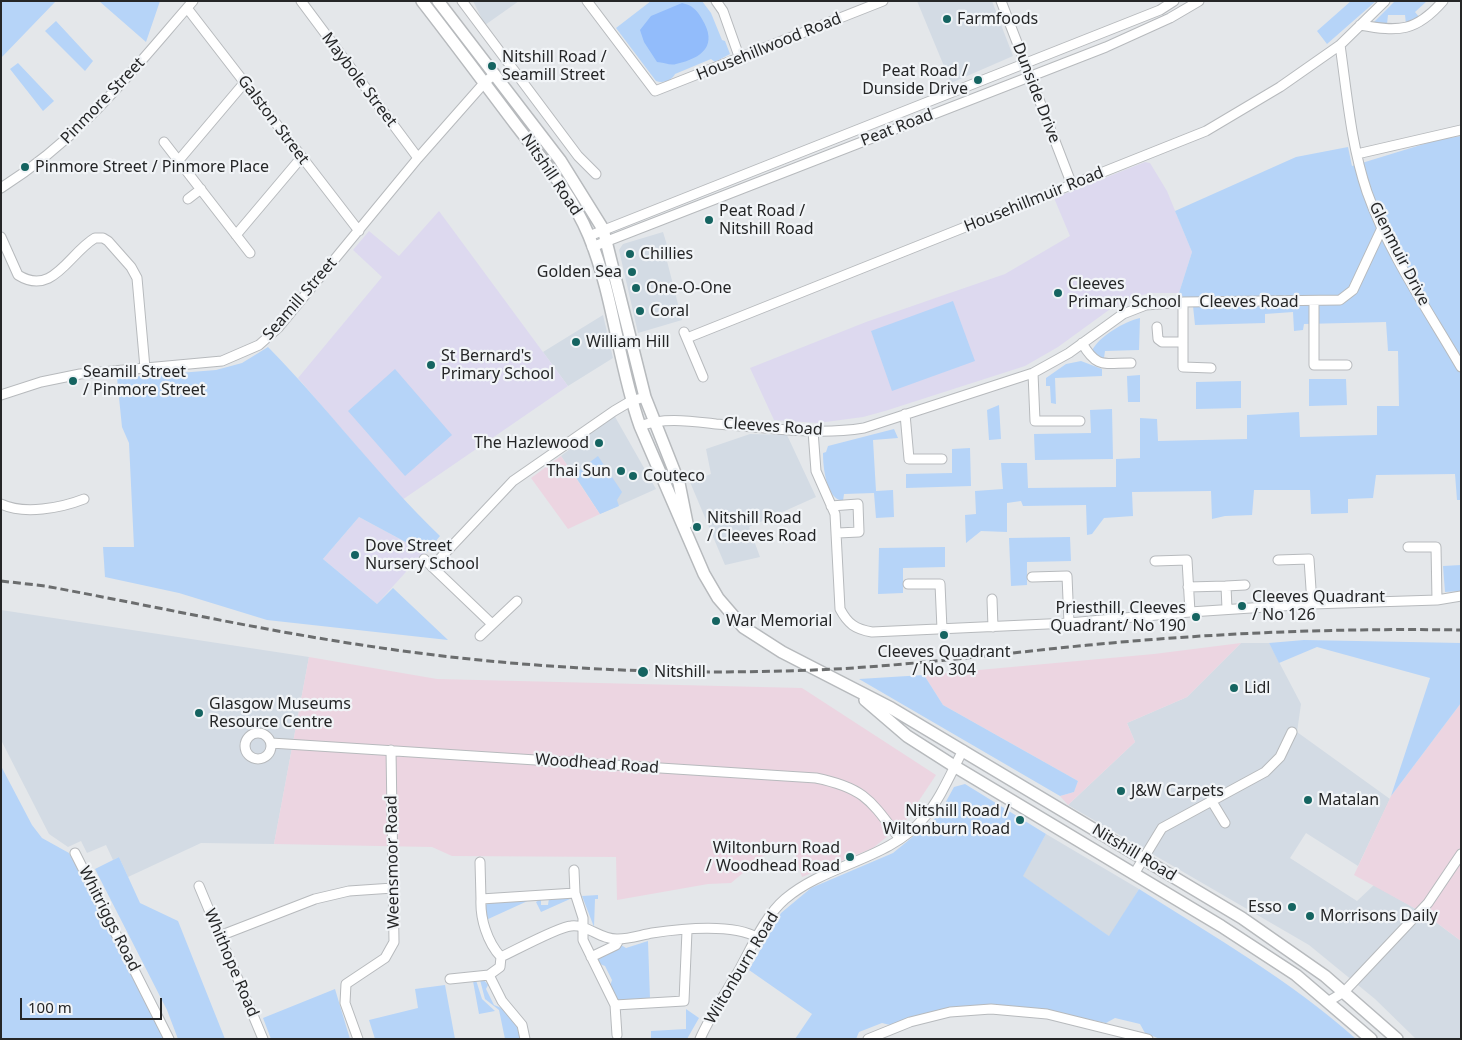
<!DOCTYPE html>
<style>
body{margin:0}
#map{position:relative;width:1462px;height:1040px;overflow:hidden;background:#e4e7ea;font-family:"Noto Sans",sans-serif}
canvas{display:block}
.frame{position:absolute;inset:0;border:2px solid #252627;pointer-events:none}
.scale{position:absolute;left:20px;top:998px;width:142px;height:22px;box-sizing:border-box;border:2px solid #252627;border-top:0;padding-left:6px;font-size:15px;line-height:18px;white-space:nowrap;color:#252627;-webkit-text-stroke:4px #f1f4f7;paint-order:stroke}
</style>
<div id="map">
<canvas width="1462" height="1040"></canvas>
<div class="frame"></div>
<div class="scale">100 m</div>
</div>
<script>
const ctx = document.querySelector('canvas').getContext('2d');
ctx.lineJoin = 'round';
function paint(path, color) {
  ctx.fillStyle = color;
  ctx.fill(path, 'evenodd');
}
function stroke(path, color, width, dash) {
  ctx.strokeStyle = color;
  ctx.lineWidth = width;
  ctx.lineCap = dash ? 'butt' : 'round';
  ctx.setLineDash(dash || []);
  ctx.stroke(path);
}
function label(font, color, halo, rows, align = 'center') {
  ctx.font = font + ' "Noto Sans",sans-serif';
  ctx.lineWidth = 4.5;
  ctx.setLineDash([]);
  ctx.textBaseline = 'middle';
  ctx.strokeStyle = halo;
  ctx.fillStyle = color;
  for (const [text, x, y, turn = 0] of rows) {
    ctx.save();
    ctx.translate(x, y);
    ctx.rotate((+turn || 0) * Math.PI / 180);
    ctx.textAlign = isNaN(turn) ? turn : align;
    if (halo) ctx.strokeText(text, 0, 0);
    ctx.fillText(text, 0, 0);
    ctx.restore();
  }
}
paint(new Path2D(`
 M473,1H519L485,25Z
 M917,1H992L1013,56L951,83Z
 M663,232L670,255L666,257L682,320L638,333L619,250L623,244Z
 M603,315L613,358L568,386L543,352Z
 M614,415L656,489L600,514L561,456Z
 M750,434L787,435L816,497L749,527L760,557L725,565L690,482L711,474L706,449Z
 M1,610L309,657L274,844L201,843L128,877L119,857L113,860L106,845L87,853L81,841L68,847L49,834L1,740Z
 M1241,643H1269L1301,704L1297,732L1390,799L1358,866L1306,833L1290,858L1357,901L1374,885L1425,914L1461,941V1039H1416L1375,999L1309,945L1068,805L1135,742L1127,723L1187,697Z
 M1046,834L1139,889L1110,937L1022,876Z`), '#d3dbe4');
paint(new Path2D(`
 M561,456L600,514L568,529L531,478Z
 M1241,643L1187,697L1127,723L1135,742L1068,805L1060,796L1074,792L1078,781L943,705L924,675L1154,654Z
 M309,657L437,679L802,688L936,775L904,823L873,848L802,877L794,850H771L731,883L708,884L617,900L616,857L452,856L432,847L274,844Z
 M1461,703V941L1425,914L1354,875L1391,796Z`), '#ecd5e1');
paint(new Path2D(`
 M1145,162L1150,163L1167,191L1192,252L1179,293H1149L1130,299L1113,307L1058,347L1025,366L885,411L863,417L818,423L774,420L750,368L866,322L1005,274L1070,236L1054,198Z
 M439,211L568,386L402,500L298,378L382,277L353,250L369,231L399,256Z
 M359,517L426,553L414,563L377,604L323,559Z`), '#ddd9ef');
paint(new Path2D(`
 M1,1H56L1,58Z
 M99,1H160L146,42Z
 M651,1H702L711,13L722,40L725,41L730,54L715,62L711,59L675,74C672,80 663,84 656,81L616,28Z
 M1351,1H1376L1327,44L1317,31Z
 M1395,1H1427L1415,12L1420,18L1406,24L1405,15H1388L1387,24H1372Z
 M56,21L93,61L85,71L45,31Z
 M18,63L54,101L43,111L10,69Z
 M1461,136V500H1457L1455,474L1376,475L1373,498L1348,499V513L1311,514L1310,490H1254L1252,515L1225,516L1212,519L1211,491L1132,492L1133,516L1104,518L1092,534L1087,535L1086,505L1023,506L1021,501L1007,503V532L981,531L966,543L965,515L976,514L975,491L1003,489L1001,463H1027L1028,488L1116,487V459L1140,458V418L1157,419L1158,441L1247,439V415L1299,412L1300,437L1377,435V406H1399L1398,351H1388L1386,322L1304,324L1303,330L1294,331L1293,312L1265,314V323L1195,325L1193,306L1179,293L1192,252L1175,211L1296,157L1348,147L1352,166L1437,140Z
 M953,301L975,361L892,391L871,331Z
 M1140,318L1139,350L1105,351L1104,358H1100L1092,351C1098,337 1125,321 1140,318Z
 M268,347C328,408 379,477 440,536L426,553L359,517L323,559L377,604L393,588L448,640L267,620L179,593L105,577L103,547H134L129,443L122,427L117,378L216,370L242,363Z
 M1081,361L1102,369V376L1055,378L1056,404L1051,403L1050,386H1046V378L1066,364Z
 M395,369L452,435L405,476L348,411Z
 M1140,375V402H1128L1127,376Z
 M1309,379H1346L1347,405L1309,406Z
 M1241,381V408L1196,409V382Z
 M999,405L1001,439L989,440L987,410Z
 M1112,409L1113,459L1035,460L1034,434L1091,433L1090,410Z
 M894,429L898,438L873,440L876,491L893,490L894,517L876,518L874,493L844,494L843,501C826,499 823,467 823,453L826,452L828,446Z
 M970,448L971,486L906,488V474L952,473V449Z
 M598,456L622,492L617,500L619,506L600,514L574,474Z
 M1070,537L1071,561L1027,562V585L1011,586L1009,538Z
 M945,547V567L903,568V593L878,594L879,548Z
 M1461,565V591L1445,592L1443,566Z
 M1304,640L1461,643V703L1391,796L1430,678L1317,647L1279,663L1269,643Z
 M924,675L943,705L1078,781L1074,792L1060,796L859,679Z
 M1,766L32,825L42,838L69,853L139,985L164,1039H1Z
 M965,784L1046,834L1023,876L1109,936L1139,889C1213,936 1290,980 1356,1039H1160L1145,1033L1140,1024L1115,1018L1106,1023L1038,1009L994,1006L916,1017L890,1025L882,1023L859,1032L856,1039H795L812,1014L749,970L781,913L811,888L893,853L938,816L954,787Z
 M119,857L140,903L178,921L225,1039H178L167,1010L95,869Z
 M598,895V899H595L594,927L582,896Z
 M549,898H570V899L541,912L536,902L541,899V905H548Z
 M532,899L486,920L485,906L488,903L502,902L504,900Z
 M648,941L650,999L617,1001L610,986L612,980L605,966L600,964L596,957L621,945L626,948Z
 M483,979L488,985L486,989L494,1005C508,1009 519,1024 520,1039H505L499,1010L485,999L480,980Z
 M476,980L482,999L495,1011L479,1014L473,981Z
 M445,985L455,1039H375L369,1020L418,1008L415,989Z
 M335,989L350,1039H271L263,1018Z
 M686,1009L699,1018L687,1039L651,1038V1031L686,1029Z`), '#b6d4f8');
paint(new Path2D(`
 M682,3C692,5 697,10 702,19C718,45 703,58 676,64C671,66 663,62 657,62L644,42L640,30L651,16Z`), '#92bcfb');
const minor = new Path2D(`
 M301,1L418,158
 M462,1L578,156L596,174
 M587,1L655,91L883,1
 M716,1L723,11L740,59
 M1001,1L1072,185
 M187,8L359,231
 M1360,25C1399,32 1416,32 1443,1
 M1340,45C1347,94 1351,145 1367,192C1389,254 1428,310 1461,367
 M164,142L250,253
 M1357,154L1461,130
 M179,160L245,82
 M1,188C82,137 131,72 193,1
 M188,199L201,189
 M236,235L301,158
 M589,236L1160,10L1174,1
 M1,237L18,275C53,297 69,253 95,238H103L108,241L131,267L137,278L145,368
 M592,247L1106,47L1170,18L1199,1
 M1183,302V367L1211,368
 M1314,302V365H1347
 M1157,327L1158,339L1162,342H1183
 M684,332L703,377
 M687,338L1206,131L1280,87L1340,45L1385,1
 M1082,343C1097,369 1104,363 1131,363
 M1033,373L1035,421H1080
 M1,395L41,382L80,374L222,361L259,345L278,328L418,158L485,82L495,74
 M905,414L909,459H942
 M640,426C664,417 690,421 716,424C764,427 815,436 864,428L1033,373L1069,353L1123,314L1146,305L1183,302L1340,300L1353,290L1382,228
 M813,431L816,471L835,514L840,609C848,624 855,629 872,632L1069,623L1190,612L1312,604L1437,600L1461,596
 M1,504C24,515 61,508 84,499
 M831,506L858,504L859,532L838,533
 M1408,547H1436L1437,600
 M424,559L492,624
 M1278,560L1309,559L1312,604
 M1155,561L1187,560L1190,612
 M432,567L513,481L614,411L631,401L645,397
 M1032,577L1067,576L1069,623
 M908,584H940L942,629
 M1226,586L1245,585
 M1188,587L1226,586L1227,609
 M992,599L993,627
 M480,636L517,601
 M245 746a13 13 0 1 1 26 0a13 13 0 1 1-26 0Z
 M271,743L816,778C865,788 871,801 900,839
 M1211,800L1225,823
 M75,853L169,1039
 M480,862L481,899
 M574,870L575,893
 M1134,874L1162,828L1265,772L1280,757L1292,732
 M199,886L263,1039
 M222,935L315,899L349,891L393,888
 M501,957C516,950 558,927 571,926C588,924 600,940 618,939C629,939 641,935 652,933C679,929 734,923 758,938
 M591,957L616,945L619,940
 M450,979L489,975
 M1329,1001L1344,992L1428,903L1461,854
 M615,1005L684,1001L687,931
 M358,1039L345,1003L346,984L385,958L394,942L391,750
 M525,1039L522,1025L502,1001L489,975L500,967L501,957C487,942 480,918 481,899L575,893L583,918V940L615,1005L617,1035
 M700,1039C710,1016 725,994 738,972C751,949 764,917 785,899C826,864 888,860 923,819C940,800 951,773 963,750
 M868,1039L910,1022L950,1012L991,1009L1047,1014L1148,1039`);
const major = new Path2D(`
 M422,1C454,42 485,84 516,125C543,160 572,195 589,236C614,297 618,364 640,426L704,574L718,598L743,627L782,652L891,708L1242,918L1325,976L1397,1039
 M438,1L560,160L603,229L645,397L679,483L687,523
 M865,700L907,736L954,766L1221,926L1296,975L1371,1039`);
stroke(minor, '#b7babd', 11);
stroke(major, '#b7babd', 14);
stroke(minor, '#fff', 9);
stroke(major, '#fff', 11);
stroke(new Path2D(`
 M1,581L45,586C148,605 251,628 355,644C495,666 641,675 783,671C885,669 987,655 1089,645C1214,633 1336,628 1461,630`), '#6b6d6e', 3, [8, 4]);
for (const [x, y, r, color] of [
 [947,19,5,"#156461"],
 [492,66,5,"#156461"],
 [978,80,5,"#156461"],
 [25,167,5,"#156461"],
 [709,220,5,"#156461"],
 [630,254,5,"#156461"],
 [632,272,5,"#156461"],
 [636,288,5,"#156461"],
 [1058,293,5,"#156461"],
 [640,311,5,"#156461"],
 [576,342,5,"#156461"],
 [431,365,5,"#156461"],
 [73,381,5,"#156461"],
 [599,443,5,"#156461"],
 [621,471,5,"#156461"],
 [633,476,5,"#156461"],
 [697,527,5,"#156461"],
 [355,555,5,"#156461"],
 [1242,606,5,"#156461"],
 [1196,617,5,"#156461"],
 [716,621,5,"#156461"],
 [944,635,5,"#156461"],
 [643,672,6,"#156461"],
 [1234,688,5,"#156461"],
 [199,713,5,"#156461"],
 [1121,791,5,"#156461"],
 [1308,800,5,"#156461"],
 [1020,820,5,"#156461"],
 [850,857,5,"#156461"],
 [1292,907,5,"#156461"],
 [1310,916,5,"#156461"]
]) {
  const dot = new Path2D();
  dot.arc(x, y, r, 0, 2 * Math.PI);
  ctx.fillStyle = color;
  ctx.fill(dot);
  stroke(dot, '#f1f4f7', 2);
}
label('16px', '#252627', '#f1f4f7', [
 ["Farmfoods",957,19],
 ["Nitshill Road /",502,57],
 ["Seamill Street",502,75],
 ["Peat Road /",968,71,"right"],
 ["Dunside Drive",968,89,"right"],
 ["Pinmore Street / Pinmore Place",35,167],
 ["Peat Road /",719,211],
 ["Nitshill Road",719,229],
 ["Chillies",640,254],
 ["Golden Sea",622,272,"right"],
 ["Cleeves",1068,284],
 ["Primary School",1068,302],
 ["One-O-One",646,288],
 ["Coral",650,311],
 ["William Hill",586,342],
 ["St Bernard's",441,356],
 ["Primary School",441,374],
 ["Seamill Street",83,372],
 ["/ Pinmore Street",83,390],
 ["The Hazlewood",589,443,"right"],
 ["Thai Sun",611,471,"right"],
 ["Couteco",643,476],
 ["Nitshill Road",707,518],
 ["/ Cleeves Road",707,536],
 ["Dove Street",365,546],
 ["Nursery School",365,564],
 ["Cleeves Quadrant",1252,597],
 ["/ No 126",1252,615],
 ["Priesthill, Cleeves",1186,608,"right"],
 ["Quadrant/ No 190",1186,626,"right"],
 ["War Memorial",726,621],
 ["Cleeves Quadrant",944,652,"center"],
 ["/ No 304",944,670,"center"],
 ["Nitshill",654,672],
 ["Lidl",1244,688],
 ["Glasgow Museums",209,704],
 ["Resource Centre",209,722],
 ["J&W Carpets",1131,791],
 ["Matalan",1318,800],
 ["Nitshill Road /",1010,811,"right"],
 ["Wiltonburn Road",1010,829,"right"],
 ["Wiltonburn Road",840,848,"right"],
 ["/ Woodhead Road",840,866,"right"],
 ["Esso",1282,907,"right"],
 ["Morrisons Daily",1320,916]
], 'left');
label('16px', '#252627', '#f1f4f7', [
 ["Househillwood Road",769,47,-22],
 ["Maybole Street",359,80,53],
 ["Dunside Drive",1036,93,69],
 ["Pinmore Street",103,101,-46],
 ["Galston Street",273,120,53],
 ["Peat Road",897,128,-21],
 ["Nitshill Road",551,175,56],
 ["Househillmuir Road",1034,200,-22],
 ["Glenmuir Drive",1399,254,63],
 ["Seamill Street",300,299,-49],
 ["Cleeves Road",1249,302],
 ["Cleeves Road",773,427,4],
 ["Woodhead Road",597,764,4],
 ["Nitshill Road",1134,853,31],
 ["Weensmoor Road",393,862,-91],
 ["Whitriggs Road",109,919,63],
 ["Whithope Road",231,963,67],
 ["Wiltonburn Road",742,968,-59]
]);
</script>
